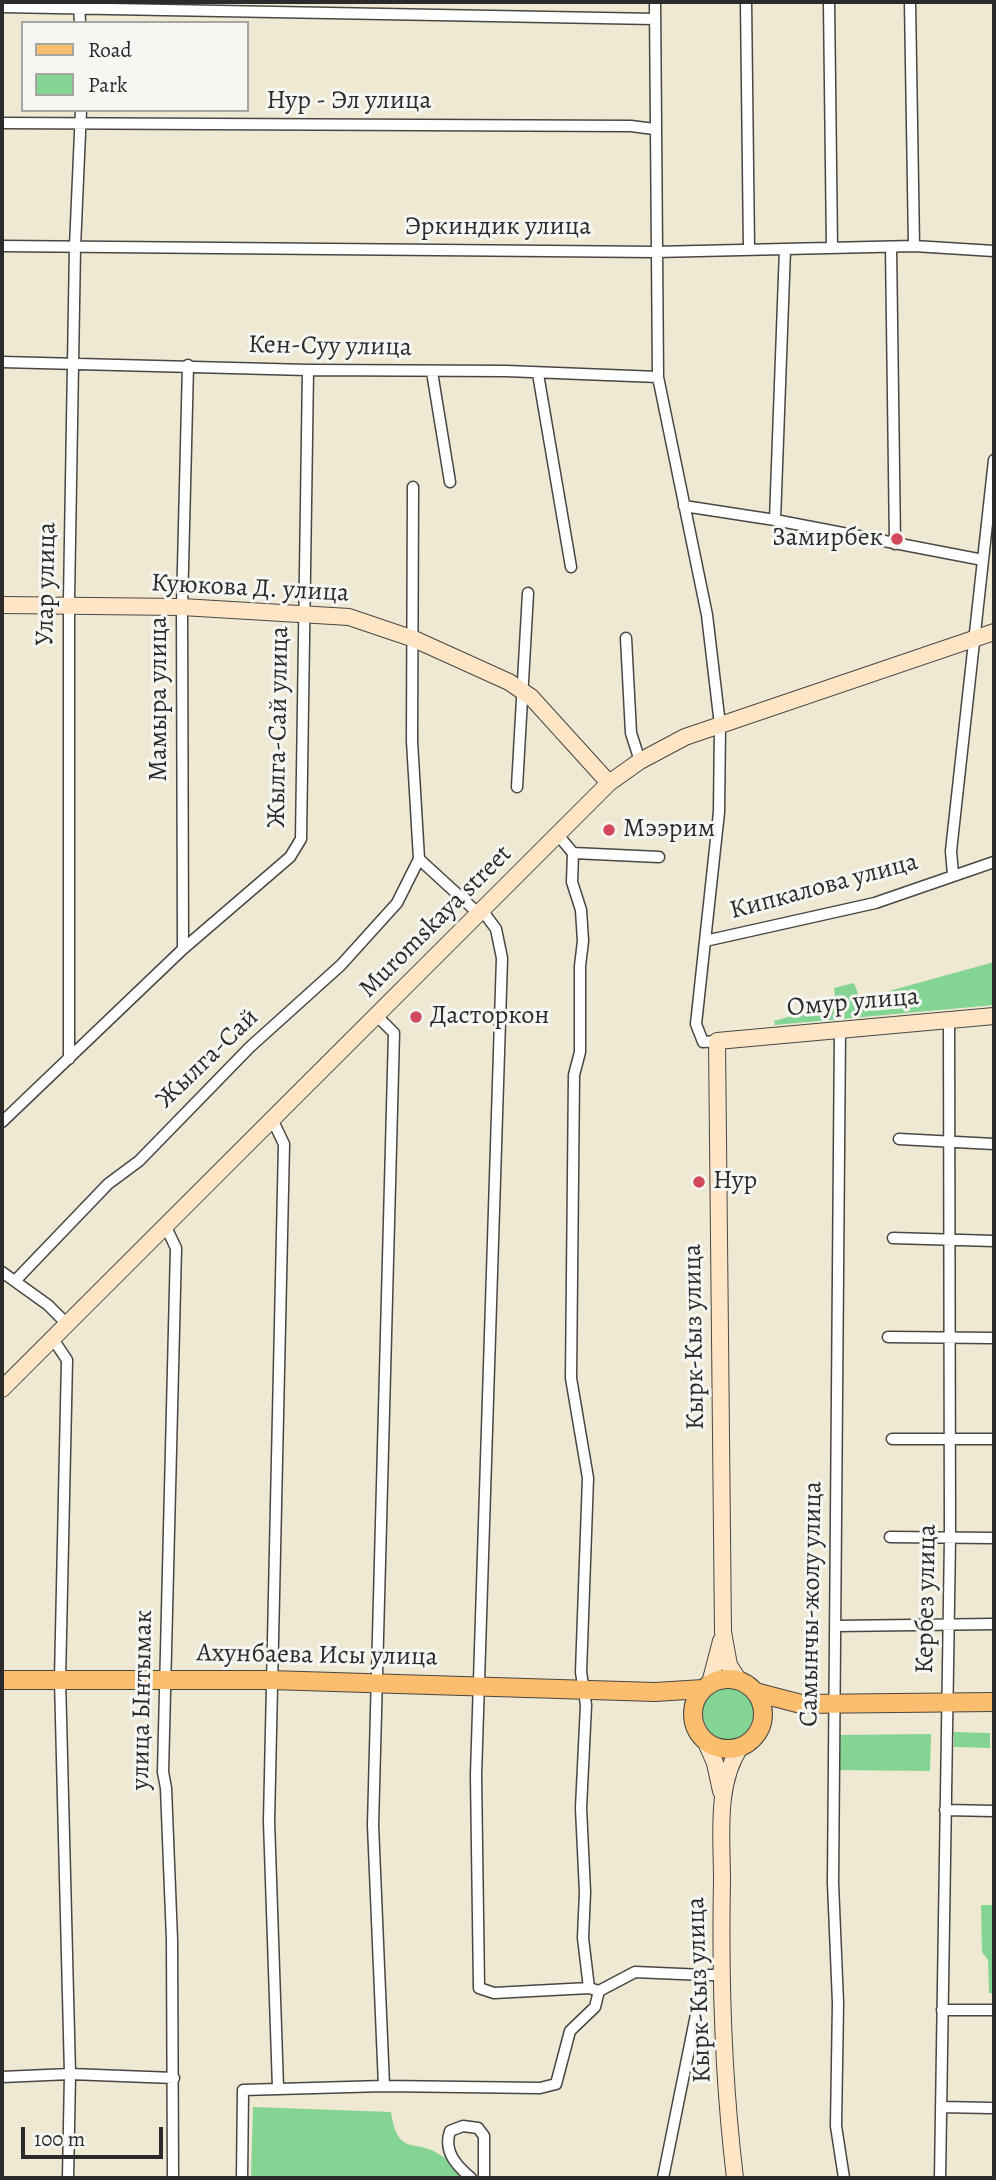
<!DOCTYPE html>
<meta charset="utf-8">
<style>
body{margin:0}
#map{position:relative;width:996px;height:2180px;overflow:hidden;background:#efe8d2;font-family:Alegreya,serif}
canvas{display:block}
.frame{position:absolute;inset:0;border:4px solid #2b2b2b;pointer-events:none}
.legend{position:absolute;left:21px;top:21px;width:228px;height:91px;box-sizing:border-box;background:#f6f6f2;border:2px solid #a5a5a2;margin:0;padding:9px 12px;list-style:none;font-size:21px;color:#2b2b2b}
.legend li{display:flex;align-items:center;gap:14px;height:35px}
.legend b{width:35px;border:2px solid #a5a5a2}
.scale{position:absolute;left:21px;top:2127px;width:142px;height:32px;box-sizing:border-box;border:4px solid #2b2b2b;border-top:0;padding-left:9px;font-size:21px;line-height:24px;white-space:nowrap;color:#2b2b2b;-webkit-text-stroke:5px #f6f6f2;paint-order:stroke}
</style>
<div id="map">
<canvas width="996" height="2180"></canvas>
<div class="frame"></div>
<ul class="legend">
<li><b style="height:9px;background:#fbbd6e"></b>Road</li>
<li><b style="height:19px;background:#84d494"></b>Park</li>
</ul>
<div class="scale">100 m</div>
</div>
<script>
const ctx = document.querySelector('canvas').getContext('2d');
ctx.lineJoin = 'round';
function paint(path, color) {
  ctx.fillStyle = color;
  ctx.fill(path, 'evenodd');
}
function stroke(path, color, width, dash) {
  ctx.strokeStyle = color;
  ctx.lineWidth = width;
  ctx.lineCap = dash ? 'butt' : 'round';
  ctx.setLineDash(dash || []);
  ctx.stroke(path);
}
function label(font, color, halo, rows, align = 'center') {
  ctx.font = font + ' Alegreya,serif';
  ctx.lineWidth = 6;
  ctx.setLineDash([]);
  ctx.textBaseline = 'middle';
  ctx.strokeStyle = halo;
  ctx.fillStyle = color;
  for (const [text, x, y, turn = 0] of rows) {
    ctx.save();
    ctx.translate(x, y);
    ctx.rotate((+turn || 0) * Math.PI / 180);
    ctx.textAlign = isNaN(turn) ? turn : align;
    if (halo) ctx.strokeText(text, 0, 0);
    ctx.fillText(text, 0, 0);
    ctx.restore();
  }
}
paint(new Path2D(`
 M994,962V1005L775,1025L774,1021L836,1003L834,988L854,983L860,999Z
 M700 1714a28 28 0 1 1 56 0a28 28 0 1 1-56 0Z
 M954,1732L990,1733V1748L954,1747Z
 M931,1734L930,1771L836,1770L835,1735Z
 M981,1905H994V1993H989L988,1960L982,1952Z
 M253,2107L391,2112C398,2159 416,2137 442,2156C449,2161 455,2171 461,2178H251Z`), '#84d494');
const street = new Path2D(`
 M79,2L80,23
 M655,2L658,377L707,615L720,725L719,812L696,1024L703,1042L717,1041
 M746,2L749,249
 M829,2L832,248
 M910,2L914,246
 M2,7L655,19
 M2,123L631,126L654,129
 M2,246L655,252L914,246L994,251
 M891,247L895,544
 M2,362L308,370L506,371L658,377
 M432,372L450,482
 M538,374L571,567
 M413,487L412,741L419,859L478,913
 M684,506L775,520L983,560
 M775,520L785,249
 M626,638L631,733L640,761
 M517,787L528,593
 M558,835L573,853L572,882L581,910L583,941L580,966V1052L574,1075L571,1378L588,1478L581,1672L586,1705L581,1808L585,1892L583,1938L589,1988
 M573,853L659,857
 M953,875L951,851L994,460
 M482,910L496,929L502,958L476,1775L479,1988L494,1993L589,1988L599,1991L635,1972L704,1975
 M705,941L875,903L994,862
 M183,949L182,607L188,365
 M377,1016L394,1033L373,1825L384,2086
 M840,1029L833,1883L838,2003L836,2126L844,2178
 M69,1059V599L75,247L81,110
 M272,1119L284,1144L269,1821L278,2088
 M2,1122L183,949L290,857L301,839L308,370
 M899,1139L994,1144
 M165,1225L176,1248L163,1772L166,1788L172,1940L173,2178
 M893,1238L994,1241
 M2,1272L48,1305L67,1324
 M15,1281L108,1184L139,1161L250,1047L341,965L397,903L419,859
 M888,1337L994,1338
 M53,1339L67,1360L60,1679L70,2074L68,2178
 M892,1439H994
 M890,1537L994,1538
 M836,1626L994,1624
 M945,1810L994,1811
 M942,2010H994
 M2,2077L70,2074L174,2078
 M941,2107L991,2108
 M242,2178L243,2090L384,2086L540,2088L556,2084L570,2031L595,2007L599,1991
 M471,2178C457,2166 443,2152 450,2131L463,2126L478,2128L484,2136V2178
 M663,2178L704,1975H720
 M940,2178L950,1538L949,1020`);
const secondary = new Path2D(`
 M2,605L182,607L349,617L414,639L509,682L531,697L609,783
 M2,1389L609,783L640,761L685,737L994,632
 M739,1681L729,1665L723,1632L717,1041L994,1016
 M710,1683L721,1641
 M705,1740L715,1763L721,1791
 M735,2178C723,2079 720,1980 722,1880C722,1837 715,1784 741,1746`);
const primary = new Path2D(`
 M693 1714a35 35 0 1 1 70 0a35 35 0 1 1-70 0Z
 M2,1680H270L655,1692L703,1689
 M755,1692L801,1704L994,1702`);
stroke(street, '#484744', 13);
stroke(secondary, '#484744', 18);
stroke(primary, '#484744', 20);
stroke(street, '#fff', 10);
stroke(secondary, '#fde5c5', 16);
stroke(primary, '#fbbd6e', 18);
for (const [x, y, r, color] of [
 [897,539,7,"#d1495b"],
 [609,830,7,"#d1495b"],
 [416,1017,7,"#d1495b"],
 [699,1182,7,"#d1495b"]
]) {
  const dot = new Path2D();
  dot.arc(x, y, r, 0, 2 * Math.PI);
  ctx.fillStyle = color;
  ctx.fill(dot);
  stroke(dot, '#f6f6f2', 2.5);
}
label('26px', '#2b2b2b', '#f6f6f2', [
 ["Нур - Эл улица",349,102],
 ["Эркиндик улица",498,228],
 ["Кен-Суу улица",330,347,1],
 ["Улар улица",47,584,-89],
 ["Куюкова Д. улица",250,589,3],
 ["Мамыра улица",160,699,-90],
 ["Жылга-Сай улица",279,727,-89],
 ["Кипкалова улица",824,887,-15],
 ["Muromskaya street",436,922,-45],
 ["Омур улица",853,1003,-5],
 ["Жылга-Сай",208,1059,-44],
 ["Кырк-Кыз улица",695,1337,-91],
 ["Кербез улица",927,1599,-89],
 ["Самынчы-жолу улица",812,1604,-89],
 ["Ахунбаева Исы улица",317,1656,1],
 ["улица Ынтымак",143,1700,-89],
 ["Кырк-Кыз улица",700,1990,-92]
]);
label('26px', '#2b2b2b', '#f6f6f2', [
 ["Замирбек",883,539,"right"],
 ["Мээрим",623,830],
 ["Дасторкон",430,1017],
 ["Нур",713,1182]
], 'left');
</script>
